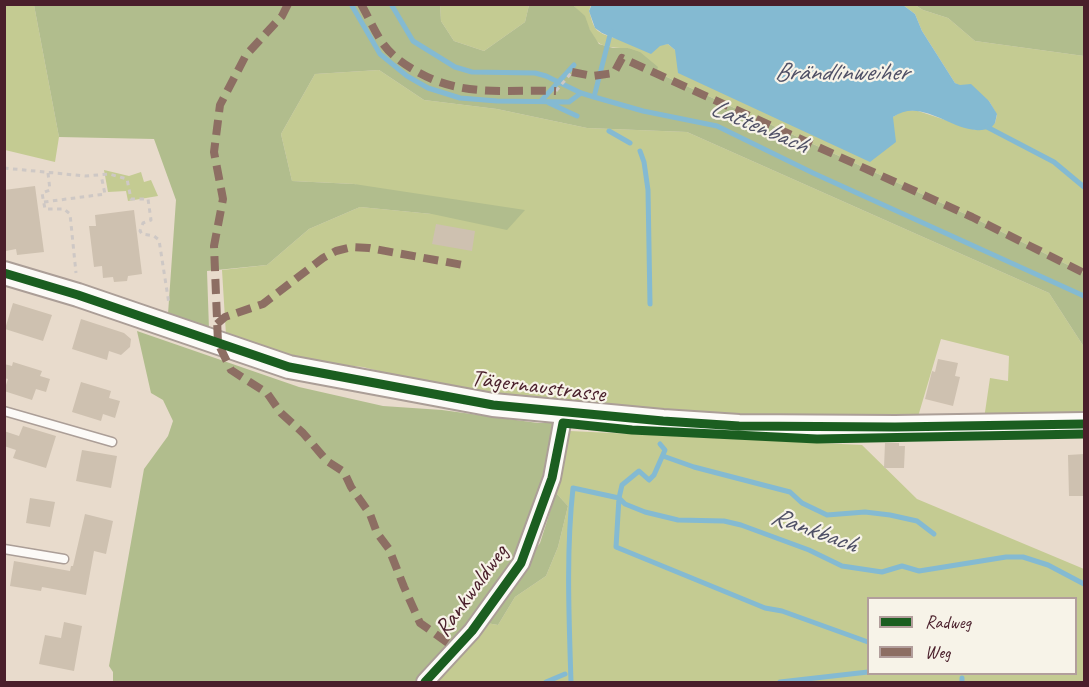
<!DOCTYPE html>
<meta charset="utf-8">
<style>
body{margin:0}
#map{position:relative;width:1089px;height:687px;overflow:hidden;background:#e8dbcc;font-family:Caveat,sans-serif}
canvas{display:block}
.frame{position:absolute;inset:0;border:6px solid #4a1f2b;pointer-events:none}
.legend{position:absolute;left:867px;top:597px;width:210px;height:78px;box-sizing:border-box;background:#f7f3e8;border:2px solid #b29e9c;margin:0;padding:8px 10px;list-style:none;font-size:18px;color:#4a1f2b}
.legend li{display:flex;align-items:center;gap:12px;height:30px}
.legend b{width:30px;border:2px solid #b29e9c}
</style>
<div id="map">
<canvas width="1089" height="687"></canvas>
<div class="frame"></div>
<ul class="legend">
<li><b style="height:8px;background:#1b5e20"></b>Radweg</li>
<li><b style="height:8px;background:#8d6e63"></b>Weg</li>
</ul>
</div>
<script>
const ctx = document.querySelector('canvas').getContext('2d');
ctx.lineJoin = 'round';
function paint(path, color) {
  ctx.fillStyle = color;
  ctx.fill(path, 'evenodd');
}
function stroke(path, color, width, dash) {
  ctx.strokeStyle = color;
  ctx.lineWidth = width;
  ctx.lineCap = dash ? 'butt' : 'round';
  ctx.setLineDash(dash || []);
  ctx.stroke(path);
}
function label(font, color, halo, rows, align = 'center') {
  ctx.font = font + ' Caveat,sans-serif';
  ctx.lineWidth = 4.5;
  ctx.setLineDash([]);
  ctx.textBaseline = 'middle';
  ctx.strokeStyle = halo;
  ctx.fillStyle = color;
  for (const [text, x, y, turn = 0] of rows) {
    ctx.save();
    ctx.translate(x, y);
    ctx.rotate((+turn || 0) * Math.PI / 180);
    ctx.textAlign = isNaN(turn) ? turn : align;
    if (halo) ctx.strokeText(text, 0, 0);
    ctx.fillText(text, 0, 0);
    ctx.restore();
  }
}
paint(new Path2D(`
 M5,5H34L59,137L55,162L5,150Z
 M440,5H529L525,22L484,51L454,41L441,21Z
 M573,5H591L589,11C591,16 592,24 596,29C605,40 654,47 668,44L675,50L893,117L904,110L918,111L976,130L995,123L997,115L989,101L955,83L922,31L915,14L903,5H915L923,10L948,18L975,41L1084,56V273L972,217L656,72L628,48C582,49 599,30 573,5Z
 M379,70L424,100L497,109L587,128L687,132L1049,293L1084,347V417L984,419L990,378L1008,381L1009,356L941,339L917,420L748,419L462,392L363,367L294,360L226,335L222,270L267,265L309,229L360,207L432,214L354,184L292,181L281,134L315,74Z
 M104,170L129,176L141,172L144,182L151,180L158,196L128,201L126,191L108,192Z
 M570,431L862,445L917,499L1084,569V682H430L481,622L498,625L515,597L546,576L558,547L568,506L556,493ZM868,598H1076V674H868Z`), '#c4cb92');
paint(new Path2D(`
 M34,5H440L441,21L454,41L484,51L525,22L529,5H573L585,16L590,30L599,44L613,48H628L640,52L658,67L656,72L972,217L1084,273V347L1049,293L687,132L587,128L497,109L424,100L379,70L315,74L281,134L292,181L354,184L525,210L507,230L432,214L360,207L309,229L267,265L207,271L209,329L168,314L176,200L154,139L59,137Z
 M915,5H1084V56L975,41L948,18L923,10Z
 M137,331L299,387L383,406L442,410L538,423H563L521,563L425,682H113V672L109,666L144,469L168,436L173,421L163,400L151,393Z
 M556,493L568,506L558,547L546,576L515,597L498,625L481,622L540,543Z`), '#b1bd8d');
paint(new Path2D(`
 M592,4L903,5L915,14L922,31L955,83L960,85L971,84L989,101L997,114L995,123L991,128C986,129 981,131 976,130C948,128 920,98 893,117L896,142L870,162L678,73L675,50L668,44L660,46L651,54L602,33L595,28L589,11Z`), '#84bad2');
stroke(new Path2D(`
 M351,4L380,54L407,76L428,88L460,98L497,101L569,102L581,93
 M391,4L413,41L455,67L472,72L535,73L546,76L581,93L594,97L643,111L717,126L813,173L1084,296
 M594,97L611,31
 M541,101L574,65
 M549,103L577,116
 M987,127L1054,162L1084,187
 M609,131L630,143
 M640,151L644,162L648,190L650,304
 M660,444L665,450L654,475L649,480L639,471L622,485L619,498L625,504L645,512L678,520L724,521L741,525L809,550L842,566L882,572L902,566L919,571L1006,557H1023L1048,565L1084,584
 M663,456L694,467L790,492L802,503L827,515L865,512L890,515L917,521L934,534
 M962,678V682
 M546,682L565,674
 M571,682C569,618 566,552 573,488L619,498L616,547L765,608L782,611L868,642
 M780,682L868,672`), '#84bad2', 5);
paint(new Path2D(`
 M35,186L44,252L17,255L16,249L6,251L4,190Z
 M134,210L142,274L128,276L127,281L114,282L113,277L103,278L102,266L94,267L89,226H96L95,215Z
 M436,224L475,231L472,251L432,244Z
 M13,303L52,315L43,341L5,329Z
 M81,319L124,333L131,339L130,347L121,355L109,351L107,360L72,349Z
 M938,359L958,363L955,376L960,377L953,406L925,399L932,371L935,372Z
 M13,362L42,371L40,376L50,379L46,392L36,389L32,400L4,391L8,379L4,378V364L12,366Z
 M81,382L111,391L109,398L120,401L115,418L103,414L101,421L72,412Z
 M23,426L56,436L46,468L13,458L16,450L4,446V431L19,436Z
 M885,443H899V446H905L904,468H884Z
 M82,450L117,456L111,488L76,481Z
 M1084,454V496H1069L1068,455Z
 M30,498L55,502L50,527L26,523Z
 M85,514L113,521L106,554L94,551L86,595L42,587L41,591L10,586L14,561L70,571L71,566H73Z
 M64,622L82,626L74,671L39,664L45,635L61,638Z`), '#cec1b0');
const lane = new Path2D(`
 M4,411L112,442
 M4,549L64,559`);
const street = new Path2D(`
 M425,682L472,631L521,563L552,478L564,412`);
const secondary = new Path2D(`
 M4,273L78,295L289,367L493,405L663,421L739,426L895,427L1084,424`);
stroke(lane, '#ab9e97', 11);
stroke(street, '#ab9e97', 20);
stroke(secondary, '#ab9e97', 26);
stroke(new Path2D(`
 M556,91L572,72
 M4,168L85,176L109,174L127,179L131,199H148L151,220L143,223L140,231L142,234L154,236L159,240L169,304
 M48,173L50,190L42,193L45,209H64L70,214L76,273
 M44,202L105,194L101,175`), '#cec8c5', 3, [4.5, 4.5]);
stroke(lane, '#fcfaf7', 8);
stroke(street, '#fcfaf7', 16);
stroke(secondary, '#fcfaf7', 22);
stroke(new Path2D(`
 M288,4L282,16L246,55L220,105L214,152L223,199L214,246L218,343L231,370L267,393L281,413L303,433L327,461L344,472L351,487L370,514L377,533L389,549L404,587L420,623L455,648
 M361,4C369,18 375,33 384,45C392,56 405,65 416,71C462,98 506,89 556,91
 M572,72L593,76L614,73L622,58L972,217L1084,273
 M217,324L225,317L263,304L323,258L336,251L352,247L369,248L463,265`), '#8d6e63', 8, [15, 8]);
stroke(new Path2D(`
 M4,273L78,295L289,367L493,405L663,421L739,426L895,427L1084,424
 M425,682L472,631L521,563L552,478L563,423L632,430L817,439L1084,434`), '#1b5e20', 9);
label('24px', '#4a1f2b', '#f7f3e8', [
 ["Tägernaustrasse",538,387,7],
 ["Rankwaldweg",472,591,-54]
]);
label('italic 26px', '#4f5066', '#f7f3e8', [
 ["Brändlinweiher",841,73],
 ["Lattenbach",759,127,23],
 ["Rankbach",814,531,20]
]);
</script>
